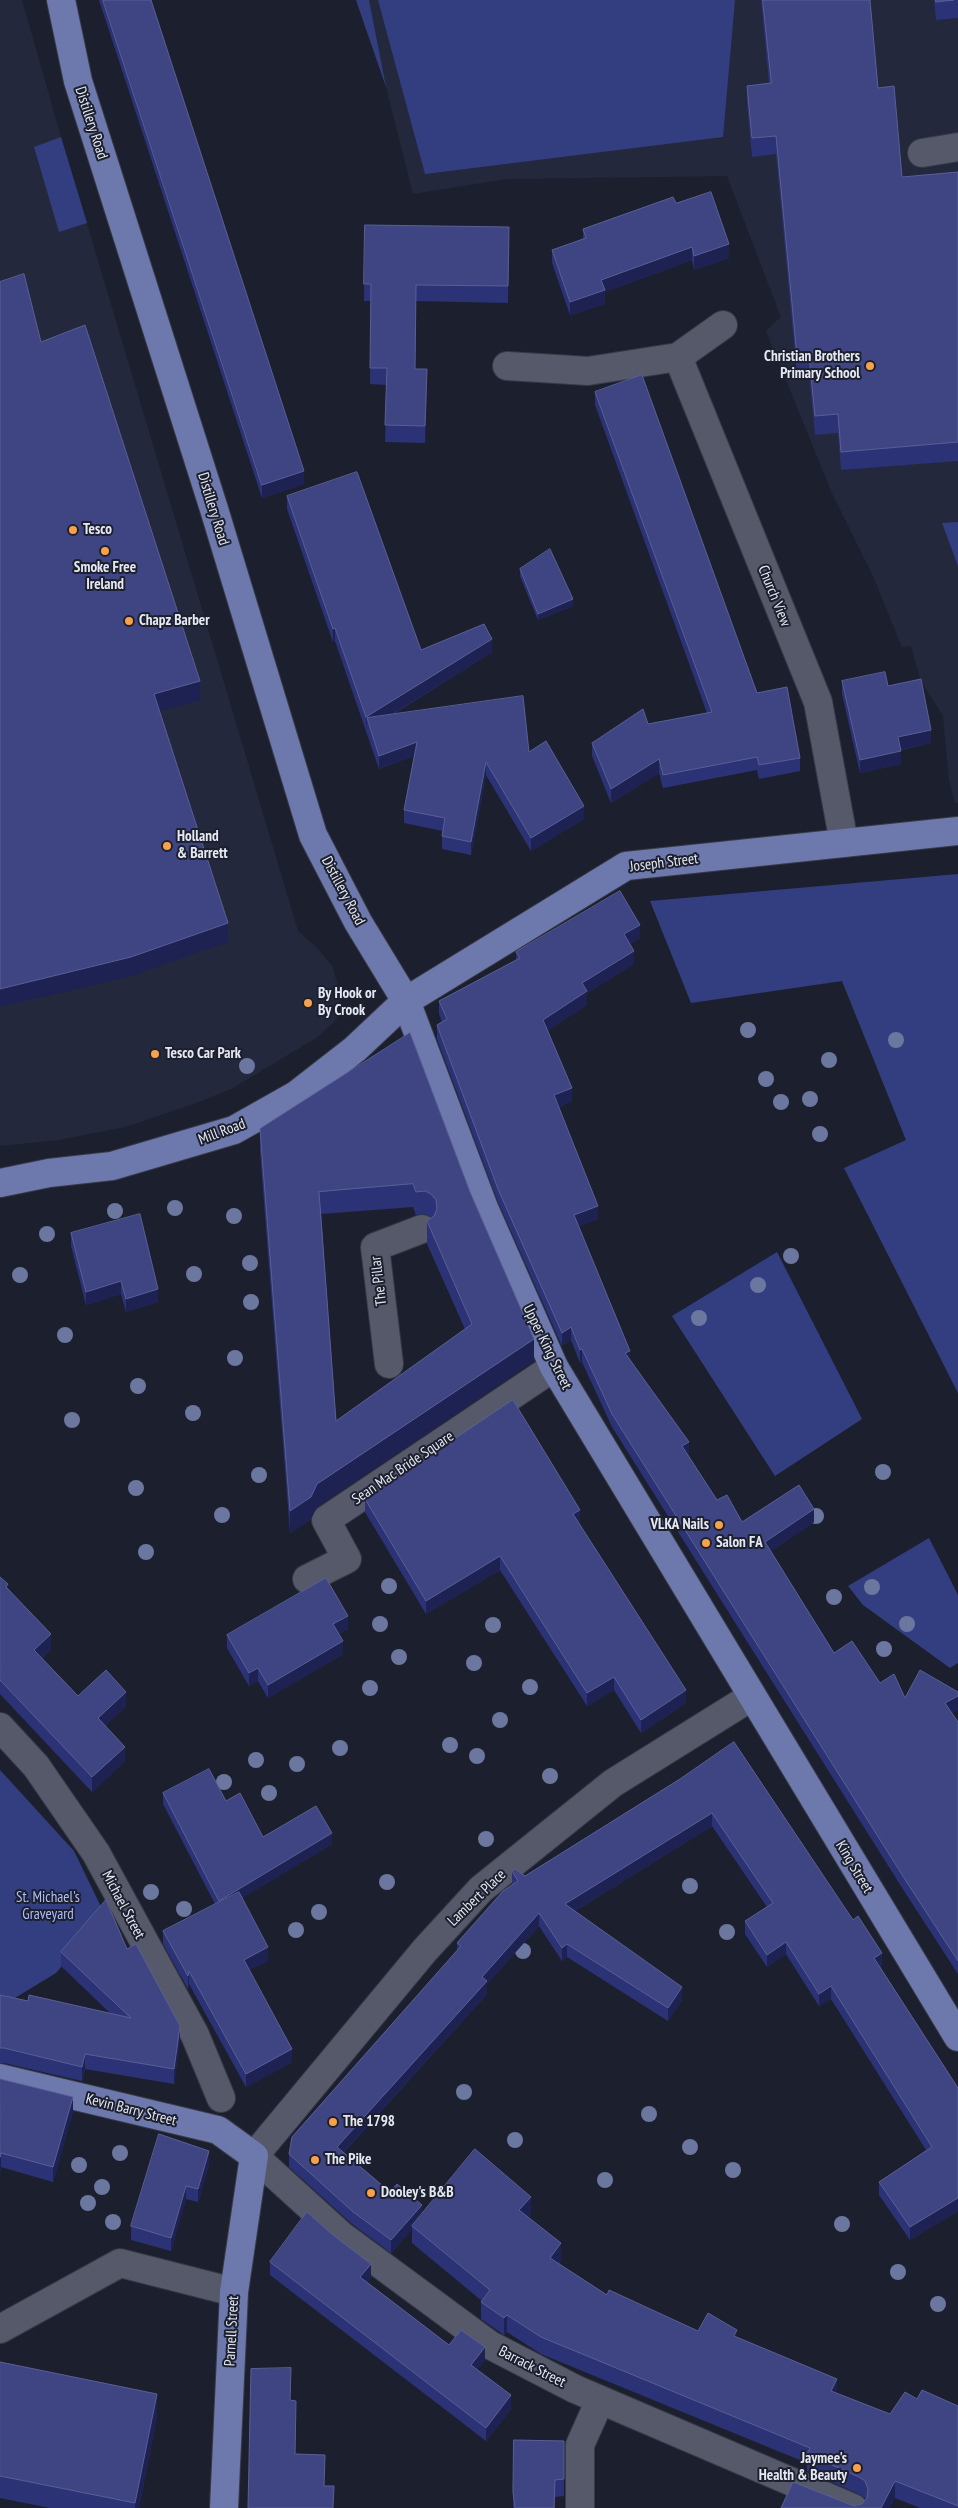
<!DOCTYPE html>
<style>
body{margin:0}
canvas{display:block;background:#1c202e}
</style>
<canvas width="958" height="2508"></canvas>
<script>
const ctx = document.querySelector('canvas').getContext('2d');
ctx.lineJoin = 'round';
function paint(path, color) {
  ctx.fillStyle = color;
  ctx.fill(path, 'evenodd');
}
function stroke(path, color, width, dash) {
  ctx.strokeStyle = color;
  ctx.lineWidth = width;
  ctx.lineCap = dash ? 'butt' : 'round';
  ctx.setLineDash(dash || []);
  ctx.stroke(path);
}
function label(font, color, halo, rows, align = 'center') {
  ctx.font = font + ' "PT Sans Narrow",sans-serif';
  ctx.lineWidth = 4;
  ctx.setLineDash([]);
  ctx.textBaseline = 'middle';
  ctx.strokeStyle = halo;
  ctx.fillStyle = color;
  for (const [text, x, y, turn = 0] of rows) {
    ctx.save();
    ctx.translate(x, y);
    ctx.rotate((+turn || 0) * Math.PI / 180);
    ctx.textAlign = isNaN(turn) ? turn : align;
    if (halo) ctx.strokeText(text, 0, 0);
    ctx.fillText(text, 0, 0);
    ctx.restore();
  }
}
paint(new Path2D(`
 M0,0H22L61,137L298,931L316,947L332,966L341,996L337,1019L316,1038L231,1089L196,1103L125,1127L59,1140L0,1146Z
 M356,0H958V803H955L949,780L943,716L921,681L911,646L902,647L874,578L832,493L766,331L781,317L727,176L506,179L413,194L386,87Z`), '#23283c');
paint(new Path2D(`
 M356,0H369L386,87Z
 M378,0H735L723,137L425,174Z
 M61,137L87,223L59,232L34,147Z
 M958,522V566L942,523Z
 M958,874V1393L844,1168L906,1140L842,981L691,1003L650,901Z
 M777,1252L862,1419L775,1476L672,1316Z
 M929,1538L958,1595V1663L950,1668L863,1605L848,1586Z
 M0,1770L74,1851L104,1913L100,1921L56,1973L0,2007Z`), '#323e80');
const minor = new Path2D(`
 M922,153L958,147
 M678,357L723,325
 M507,366L588,371L678,357L818,702L844,843
 M389,1364L375,1247L422,1229
 M307,1579L347,1559L326,1520L554,1367
 M751,1697L613,1783L481,1889L425,1950L254,2156L342,2236L490,2345L575,2389L853,2508
 M0,1727L36,1766L96,1853L195,2035L221,2098
 M0,2329L120,2263L234,2292
 M580,2508V2445L600,2400`);
const major = new Path2D(`
 M61,0L78,81L214,509L313,835L358,922L406,1001L484,1208L554,1367L958,2037
 M0,1183L49,1173L112,1166L234,1130L296,1095L355,1049L406,1001L626,866L958,831
 M0,2078L218,2130L254,2156L234,2292L224,2508`);
stroke(minor, '#383a46', 30);
stroke(major, '#383a46', 30);
stroke(minor, '#55596a', 28);
stroke(major, '#6d79ad', 28);
ctx.fillStyle = '#6c77a0';
for (const [x, y] of [
 [748,1030],
 [896,1040],
 [829,1060],
 [247,1066],
 [766,1079],
 [810,1099],
 [781,1102],
 [820,1134],
 [175,1208],
 [115,1211],
 [234,1216],
 [47,1234],
 [791,1256],
 [250,1263],
 [194,1274],
 [20,1275],
 [758,1285],
 [251,1302],
 [699,1318],
 [65,1335],
 [235,1358],
 [138,1386],
 [193,1413],
 [72,1420],
 [883,1472],
 [259,1475],
 [136,1488],
 [222,1515],
 [816,1516],
 [146,1552],
 [389,1586],
 [872,1587],
 [834,1597],
 [380,1624],
 [907,1624],
 [493,1625],
 [884,1649],
 [399,1657],
 [474,1663],
 [530,1687],
 [370,1688],
 [500,1720],
 [450,1745],
 [340,1748],
 [477,1756],
 [256,1760],
 [297,1764],
 [550,1776],
 [224,1782],
 [269,1793],
 [486,1839],
 [387,1882],
 [690,1886],
 [151,1892],
 [184,1909],
 [319,1912],
 [296,1930],
 [727,1932],
 [523,1951],
 [464,2092],
 [649,2114],
 [515,2140],
 [690,2147],
 [120,2153],
 [79,2165],
 [733,2170],
 [605,2180],
 [102,2187],
 [88,2203],
 [113,2222],
 [842,2224],
 [898,2272],
 [938,2304]
]) {
  ctx.beginPath();
  ctx.arc(x, y, 8, 0, 2 * Math.PI);
  ctx.fill();
}
paint(new Path2D(`
 M99,0H151L304,484L262,498Z
 M761,0H870L878,88L902,177L958,172V461L841,470L838,433L815,435L809,374L797,375L776,154L752,157L747,104V86L769,83Z
 M934,0H958V18L936,20Z
 M676,203L729,258L694,270L692,260L605,292V304L570,315L552,263V250L583,239V229Z
 M365,225L509,227L508,303L416,301L415,369L427,386L425,443L385,442L387,385L370,384L371,301H364Z
 M595,392L757,693L800,758V771L759,779L757,770L663,788L659,773L611,803L592,756V743L648,724L707,713L595,405Z
 M287,496L421,650L492,652L392,715L529,752L584,819L531,851L486,775L471,855L442,849V836L443,831L404,823V810L414,756L379,769L335,641L333,642L287,509Z
 M520,569L573,606L538,620L520,576Z
 M842,681L888,686L931,743L901,750V764L860,773L842,694Z
 M640,938L630,944L634,964L587,993V1005L548,1030L572,1101L559,1107L598,1219L579,1226L630,1359L689,1455L688,1456L717,1500L742,1522H814L771,1551L834,1653L880,1683L905,1698L958,1692V1710L952,1713L958,1722V1974L906,1894L612,1427L582,1362L580,1363L571,1340L562,1346L498,1202L437,1039V1025L442,1022L439,1014V1001L516,960V952Z
 M410,1033L534,1361L317,1507L311,1519L290,1533L260,1152V1129ZM413,1207L416,1215L425,1214L432,1218L427,1221V1244L465,1329L336,1421L321,1214Z
 M71,1233L158,1302L126,1312L121,1294L86,1305L71,1246Z
 M365,1499L580,1523H579L686,1703L641,1733L614,1690L587,1706L500,1570L426,1614L365,1512Z
 M0,1577L8,1589L51,1649L42,1658L78,1696L126,1706L105,1726L125,1761L92,1792L0,1694Z
 M348,1629L339,1634L343,1654L268,1698L258,1681L249,1686L227,1648V1635Z
 M680,1779L882,1966L880,1967L958,2088V2211L910,2240L879,2195V2182L926,2150L831,1999L819,2006L786,1954L767,1967L745,1934V1921L767,1907L712,1826L575,1911L682,2000L668,2021L567,1957L562,1961L539,1926L487,1984V1994L344,2152L390,2192L422,2214H531L528,2217L561,2260L559,2264L607,2295L698,2331L737,2337L837,2394L890,2414L917,2399L958,2406V2508H920L895,2498L889,2508H781L854,2506L862,2504L866,2499L859,2494L807,2471V2463L541,2354L507,2332L504,2335L481,2319V2302L482,2301L412,2243V2229L391,2253L352,2224L289,2167V2154L457,1951V1943L512,1885V1871L525,1876Z
 M163,1793L226,1801L263,1837L332,1844L242,1898L268,1961L249,1970L292,2062L246,2087L189,1984L188,1989L163,1944V1931L215,1904L163,1804Z
 M127,1949L180,2040L174,2084L85,2069L82,2081L4,2063H0V1995L28,2001L111,2014L61,1966V1952Z
 M0,2079L73,2112L53,2182L1,2167L0,2172Z
 M209,2164L198,2202L186,2199L171,2251L131,2240V2226Z
 M270,2262L371,2277L367,2282L449,2345L485,2360L477,2370L511,2409L486,2441L270,2275Z
 M0,2362L157,2416L139,2508H50L0,2498Z
 M514,2440L564,2441V2496L555,2497V2508H513Z`), '#2b3275');
paint(new Path2D(`
 M729,244V258L694,270V256Z
 M692,247V260L605,292V304L570,315V302L601,280Z
 M427,369V386L425,443V426Z
 M304,471V484L262,498V485Z
 M573,599V606L538,620V614Z
 M335,628V641L333,642V629Z
 M492,639V652L370,728L367,718L366,731V717Z
 M200,681V700L154,713V694Z
 M931,730V743L898,750V737Z
 M417,742V755L379,769V756Z
 M901,751V764L860,773V760Z
 M659,759V773L611,803V789Z
 M486,762V775L471,855V842Z
 M584,806V819L531,851V838Z
 M228,923V942L131,976L0,1007V989Z
 M640,925V938L624,948V934Z
 M634,951V964L587,993V1005L543,1033V1020L582,983Z
 M572,1088V1101L554,1109V1095Z
 M598,1206V1219L574,1228V1215Z
 M121,1281V1294L86,1305V1292Z
 M158,1289V1302L126,1312V1299Z
 M571,1327V1340L562,1346V1333Z
 M534,1339V1361L317,1507L311,1519L290,1533V1511L317,1484Z
 M582,1349V1362L580,1363V1350Z
 M630,1351V1364L625,1353Z
 M689,1442V1455L682,1460V1446Z
 M814,1509V1522L765,1555V1542Z
 M580,1510V1523L573,1527V1514Z
 M500,1556V1570L426,1614V1601Z
 M348,1616V1629L333,1637V1624Z
 M51,1634V1649L34,1665V1650Z
 M343,1641V1654L268,1698V1685Z
 M258,1668V1681L249,1686V1673Z
 M614,1677V1690L587,1706V1693Z
 M686,1690V1703L641,1733V1720Z
 M126,1692V1706L98,1733V1718Z
 M958,1696V1710L945,1716V1703Z
 M125,1747V1761L92,1792V1777Z
 M712,1813V1826L565,1917V1904Z
 M332,1833V1844L219,1912V1901Z
 M539,1913V1926L487,1984V1994L337,2159V2147L482,1977Z
 M786,1942V1954L767,1967V1955Z
 M567,1944V1957L562,1961V1948Z
 M268,1947V1961L244,1973V1960Z
 M882,1953V1966L874,1970V1958Z
 M189,1971V1984L188,1989V1976Z
 M831,1986V1999L819,2006V1994Z
 M682,1987V2000L668,2021V2008Z
 M180,2026V2040L174,2084V2069Z
 M292,2049V2062L246,2087V2074Z
 M85,2054V2069L82,2081V2067Z
 M73,2097V2112L53,2182V2167Z
 M209,2151V2164L198,2202V2189Z
 M1,2153V2167L0,2172V2157Z
 M186,2186V2199L171,2251V2238Z
 M531,2197V2214L519,2227V2210Z
 M958,2198V2211L910,2240V2227Z
 M422,2205V2218L412,2226V2229L391,2253V2240Z
 M561,2243V2260L550,2275V2258Z
 M371,2264V2277L360,2290V2277Z
 M507,2315V2332L504,2335V2318Z
 M485,2347V2360L471,2378V2365Z
 M837,2379V2396L831,2391Z
 M157,2394V2416L139,2508H135V2503Z
 M511,2395V2409L486,2441V2428Z
 M895,2481V2498L889,2508H881Z`), '#1d2253');
const building = new Path2D(`
 M103,0H151L304,471L262,485Z
 M763,0H870L878,88L894,86L902,177L958,172V442L841,452L838,414L815,416L809,355L797,356L776,136L752,138L747,86L771,83Z
 M936,0H954L936,2Z
 M711,192L729,244L694,256L692,247L601,280L605,290L570,302L552,250L586,238L583,229L673,197L676,203Z
 M365,225L509,227L508,286L416,285L415,369H427L425,426L385,425L387,368H370L371,284H364Z
 M24,274L41,342L85,325L200,681L154,694L228,923L131,957L0,989V282Z
 M642,375L757,693L787,687L800,758L759,765L757,757L663,775L659,759L611,789L592,743L643,709L648,724L712,712L595,392Z
 M357,472L421,650L484,624L492,639L366,717L335,628L333,629L287,496Z
 M550,549L573,599L538,614L520,569Z
 M885,672L888,686L921,679L931,730L898,737L901,751L860,760L842,681Z
 M523,696L529,752L546,741L584,806L531,838L486,762L471,842L442,836L445,818L404,810L417,742L379,756L367,718Z
 M620,891L640,925L624,934L634,951L582,983L587,991L543,1020L572,1088L554,1095L598,1206L574,1215L630,1351L625,1353L689,1442L682,1446L717,1500L727,1495L742,1522L799,1485L814,1509L765,1542L834,1653L852,1641L880,1683L894,1674L905,1698L920,1670L958,1692V1696L945,1703L958,1722V1961L906,1881L612,1414L582,1349L580,1350L571,1327L562,1333L498,1189L437,1025L447,1019L439,1001L520,958L516,952Z
 M410,1033L470,1192L534,1339L317,1484L311,1497L290,1511L260,1129ZM413,1184L416,1192L425,1191L431,1194L436,1200L437,1209L434,1216L427,1221L472,1324L336,1421L319,1192Z
 M140,1214L158,1289L126,1299L121,1281L86,1292L71,1233Z
 M513,1400L580,1510L573,1514L686,1690L641,1720L614,1677L587,1693L500,1556L426,1601L365,1499Z
 M0,1577L8,1584L6,1587L51,1634L34,1650L78,1696L106,1670L126,1692L98,1718L125,1747L92,1777L0,1680Z
 M326,1578L348,1616L333,1624L343,1641L268,1685L258,1668L249,1673L227,1635Z
 M734,1742L853,1920L858,1916L882,1953L874,1958L958,2088V2198L910,2227L879,2182L932,2147L831,1986L819,1994L786,1942L767,1955L745,1921L773,1903L712,1813L565,1904L682,1987L668,2008L567,1944L562,1948L539,1913L482,1977L487,1981L337,2147L390,2192L397,2184L422,2205L391,2240L352,2211L289,2154L292,2137L461,1946L457,1943L503,1891L518,1881L512,1871L515,1869L525,1876L680,1779Z
 M209,1769L226,1801L240,1793L263,1837L316,1806L332,1833L219,1901L163,1793Z
 M239,1892L268,1947L244,1960L292,2049L246,2074L189,1971L188,1976L163,1931Z
 M106,1900L127,1949L136,1944L180,2026L174,2069L85,2054L82,2067L4,2048H0V1995L28,2001L29,1995L131,2018L61,1952Z
 M0,2079L73,2097L53,2167L1,2153L0,2157Z
 M159,2134L209,2151L198,2189L186,2186L171,2238L131,2226Z
 M475,2149L531,2197L519,2210L561,2243L550,2258L607,2295L609,2290L698,2331L708,2313L737,2330L734,2336L837,2379L831,2391L890,2414L905,2392L917,2399L922,2390L958,2406V2506L895,2481L881,2508H781L793,2482L854,2506L862,2504L867,2498L868,2489L865,2481L859,2477L807,2454L810,2448L541,2337L507,2315L504,2318L481,2302L490,2290L412,2226Z
 M307,2212L333,2235L371,2264L360,2277L449,2345L461,2330L485,2347L471,2365L511,2395L486,2428L270,2262Z
 M0,2362L157,2394L135,2503L0,2476Z
 M291,2368L290,2400L296,2401L295,2454L325,2455L324,2486H334L333,2508H248L251,2369Z
 M514,2440L564,2441V2479L555,2480L554,2508H515L513,2492Z`);
paint(building, '#3f4583');
stroke(building, '#595f94', 1);
for (const [x, y, r, color] of [
 [870,366,5,"#f8a14a"],
 [73,530,5,"#f8a14a"],
 [105,551,5,"#f8a14a"],
 [129,621,5,"#f8a14a"],
 [167,846,5,"#f8a14a"],
 [308,1003,5,"#f8a14a"],
 [155,1054,5,"#f8a14a"],
 [719,1525,5,"#f8a14a"],
 [706,1543,5,"#f8a14a"],
 [333,2122,5,"#f8a14a"],
 [315,2160,5,"#f8a14a"],
 [371,2193,5,"#f8a14a"],
 [857,2468,5,"#f8a14a"]
]) {
  const dot = new Path2D();
  dot.arc(x, y, r, 0, 2 * Math.PI);
  ctx.fillStyle = color;
  ctx.fill(dot);
  stroke(dot, '#1c202e', 2);
}
label('15px', '#e5e8f2', '#1c202e', [
 ["Distillery Road",91,123,72],
 ["Distillery Road",213,509,73],
 ["Church View",774,596,68],
 ["Joseph Street",664,863,-7],
 ["Distillery Road",343,891,62],
 ["Mill Road",222,1132,-21],
 ["The Pillar",379,1281,-97],
 ["Upper King Street",547,1347,64],
 ["Sean Mac Bride Square",403,1468,-34],
 ["King Street",854,1867,59],
 ["Lambert Place",477,1898,-44],
 ["Michael Street",123,1905,62],
 ["Kevin Barry Street",131,2110,14],
 ["Parnell Street",232,2331,-87],
 ["Barrack Street",532,2367,27]
]);
label('bold 15px', '#e5e8f2', '#1c202e', [
 ["Christian Brothers",860,357,"right"],
 ["Primary School",860,374,"right"],
 ["Tesco",83,530],
 ["Smoke Free",105,568,"center"],
 ["Ireland",105,585,"center"],
 ["Chapz Barber",139,621],
 ["Holland",177,837],
 ["& Barrett",177,854],
 ["By Hook or",318,994],
 ["By Crook",318,1011],
 ["Tesco Car Park",165,1054],
 ["VLKA Nails",709,1525,"right"],
 ["Salon FA",716,1543],
 ["The 1798",343,2122],
 ["The Pike",325,2160],
 ["Dooley's B&B",381,2193],
 ["Jaymee's",847,2459,"right"],
 ["Health & Beauty",847,2476,"right"]
], 'left');
label('15px', '#adbefe', '#1c202e', [
 ["St. Michael's",48,1898],
 ["Graveyard",48,1915]
]);
</script>
